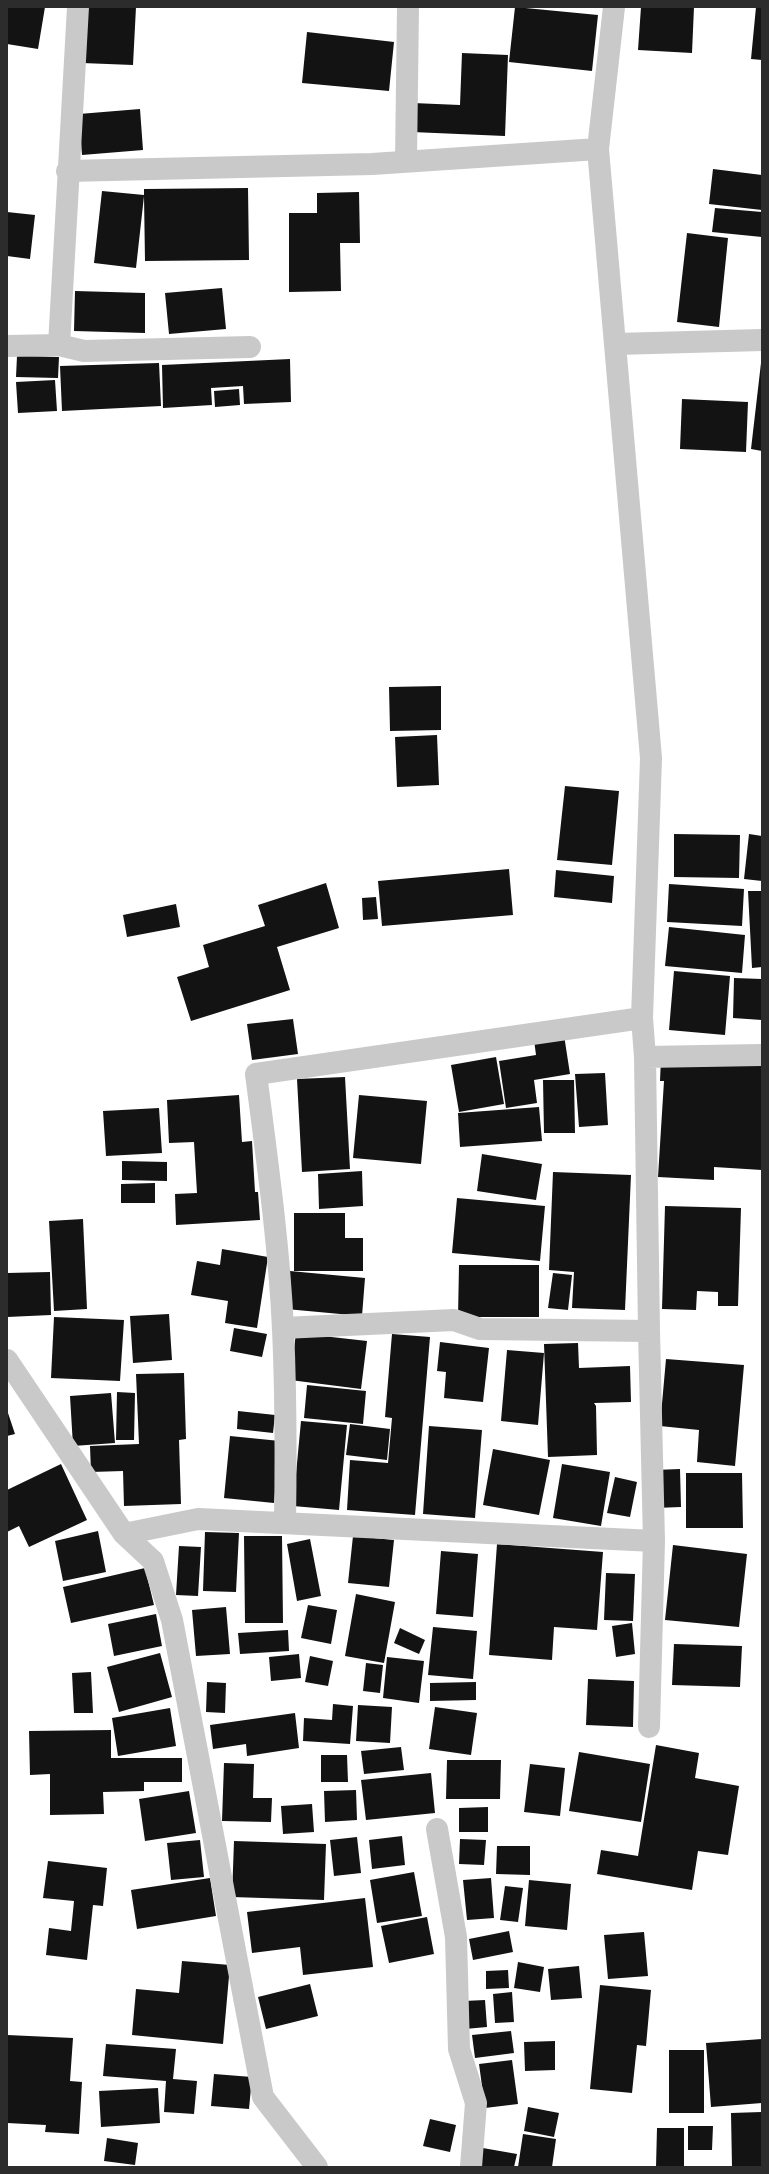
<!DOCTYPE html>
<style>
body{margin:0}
#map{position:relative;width:769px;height:2174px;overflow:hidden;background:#fff;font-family:"Work Sans",sans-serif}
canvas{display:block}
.frame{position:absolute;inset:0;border:8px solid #2c2c2c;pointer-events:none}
</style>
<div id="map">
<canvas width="769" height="2174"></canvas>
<div class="frame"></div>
</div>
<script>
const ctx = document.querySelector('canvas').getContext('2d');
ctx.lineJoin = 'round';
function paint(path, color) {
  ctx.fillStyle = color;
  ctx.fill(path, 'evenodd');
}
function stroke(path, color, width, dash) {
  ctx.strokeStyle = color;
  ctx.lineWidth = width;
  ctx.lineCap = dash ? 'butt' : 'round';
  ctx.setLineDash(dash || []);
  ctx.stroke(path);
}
paint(new Path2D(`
 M7,7H45L38,49L7,44Z
 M84,7H136L133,65L82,63Z
 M515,7L598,15L592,71L509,62Z
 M641,7H694L692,53L638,50Z
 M756,7H762V60L751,59Z
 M307,32L394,42L389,91L302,83Z
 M462,53L508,55L505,136L412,132L413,103L460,105Z
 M140,109L143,150L82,155L79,114Z
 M713,169L762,175V210L709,204Z
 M248,188L249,260L145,261L144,196L136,268L94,263L102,191L144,195V189Z
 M359,192L360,243H340L341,291L289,292V213H317V193Z
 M715,208L762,212V237L712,232Z
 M7,212L35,215L30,259L7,256Z
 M687,233L728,238L719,327L677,322Z
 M222,288L226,329L169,334L165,293Z
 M75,291L145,293V333L74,331Z
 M17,356L59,357L58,378L16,377Z
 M290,359L291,402L244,404L243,386L211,388L212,405L163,408L162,365Z
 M159,363L161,406L62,411L60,366Z
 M761,363H762V451L751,449Z
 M55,380L57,411L18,413L16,382Z
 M239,389L240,405L215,407L214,391Z
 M682,399L748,402L746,452L680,449Z
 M441,686V730L390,731L389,687Z
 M437,735L439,785L397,787L395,737Z
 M565,786L619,791L612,865L557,860Z
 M674,834L740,835L739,878L674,877Z
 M749,834L762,836V881L744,879Z
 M509,869L513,915L382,926L378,881Z
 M556,870L614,876L612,903L554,897Z
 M326,883L339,928L277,947L290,990L191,1021L177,977L209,967L203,945L265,926L258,905Z
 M669,884L744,889L742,926L667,922Z
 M748,891H762V967L752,968Z
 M376,897L378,919L363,920L362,898Z
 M176,904L180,927L127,937L123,915Z
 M669,927L745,935L742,973L665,966Z
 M674,971L730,976L725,1035L669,1030Z
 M734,978L762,979V1020L733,1018Z
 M293,1019L298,1054L252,1060L247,1024Z
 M564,1035L570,1074L534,1080L537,1103L506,1108L499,1061L536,1055L534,1040Z
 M496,1057L504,1104L459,1112L451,1065Z
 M661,1058L762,1063V1170L714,1167V1180L658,1177L664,1081H660Z
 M605,1073L608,1125L579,1127L575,1074Z
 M345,1077L350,1169L302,1172L297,1079Z
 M543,1080H574L575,1133H544Z
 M239,1095L242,1142L252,1141L255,1192H258L260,1220L176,1225L175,1194L197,1193L194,1142L169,1143L167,1100Z
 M359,1095L427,1101L421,1164L353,1158Z
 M539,1107L542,1141L460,1147L458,1113Z
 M159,1108L162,1153L106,1156L103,1111Z
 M482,1154L542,1164L536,1200L477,1191Z
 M122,1161L167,1162V1181L122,1180Z
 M362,1171L363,1206L319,1209L318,1174Z
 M553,1172L631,1175L625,1310L572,1308L574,1272L549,1270Z
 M155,1183V1203H121V1184Z
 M457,1198L545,1206L540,1261L452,1253Z
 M665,1206L741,1208L738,1306H718V1292L697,1291L696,1310L662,1309Z
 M294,1213H345V1238H363V1271H294Z
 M83,1219L87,1309L54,1311L49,1221Z
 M222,1249L268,1257L257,1328L225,1323L228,1301L191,1295L197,1261L220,1265Z
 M459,1265H539V1317H458Z
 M290,1271L365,1278L362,1316L286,1309Z
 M50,1272L51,1315L7,1317V1273Z
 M553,1273L572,1275L568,1310L548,1308Z
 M169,1314L172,1360L133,1363L130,1316Z
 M54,1317L124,1320L120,1381L51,1378Z
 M234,1328L267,1334L262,1357L230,1351Z
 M296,1333L367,1341L361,1389L290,1380Z
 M392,1334L430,1337L415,1515L347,1510L350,1460L388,1463L392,1418L385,1417Z
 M440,1342L489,1348L483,1402L444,1398L446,1372L437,1371Z
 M578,1343L579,1368L630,1366L631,1402L594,1403L596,1406L597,1455L548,1457L544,1344Z
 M507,1350L544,1353L538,1425L501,1421Z
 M666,1359L744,1365L735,1466L697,1462L699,1430L660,1426Z
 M184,1373L186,1439L179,1440L181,1504L124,1506L123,1471L91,1472L90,1446L139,1444L136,1374Z
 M307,1385L366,1391L363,1424L304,1418Z
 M117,1392L135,1393L134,1440H116Z
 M111,1393L115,1443L73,1446L70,1396Z
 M7,1410L15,1434L7,1436Z
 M238,1411L275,1415L273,1433L237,1429Z
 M301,1421L347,1425L339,1510L293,1506Z
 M350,1424L390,1429L387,1460L346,1455Z
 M429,1426L482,1430L475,1518L423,1514Z
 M230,1436L280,1441L274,1503L224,1498Z
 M493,1449L550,1460L539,1515L483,1505Z
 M61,1464L87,1520L29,1547L19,1526L7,1532V1490Z
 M562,1464L610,1472L601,1526L553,1518Z
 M680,1469L681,1507L655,1508V1470Z
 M686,1473H742L743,1528H686Z
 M615,1477L637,1482L630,1517L607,1513Z
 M98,1531L106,1572L63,1581L55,1541Z
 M205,1532L239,1533L236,1592L203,1591Z
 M244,1536H282L283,1623H245Z
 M353,1536L394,1540L389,1587L348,1583Z
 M310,1539L321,1596L297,1601L287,1544Z
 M497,1544L603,1552L597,1630L554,1627L552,1660L489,1655Z
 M673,1545L747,1554L739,1627L665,1620Z
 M179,1546L201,1547L198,1596L176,1595Z
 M441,1551L478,1554L473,1617L436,1614Z
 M145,1568L154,1605L71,1623L63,1587Z
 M606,1573L635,1574L633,1621L604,1620Z
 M356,1594L395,1602L384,1663L345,1656Z
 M308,1605L337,1610L331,1644L301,1638Z
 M226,1607L230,1654L196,1656L192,1610Z
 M156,1614L162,1646L114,1656L108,1624Z
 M632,1623L635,1654L616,1657L612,1626Z
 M433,1627L477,1631L473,1679L428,1675Z
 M400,1628L425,1640L419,1654L394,1643Z
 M288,1630L289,1651L240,1654L238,1633Z
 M674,1644L742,1646L740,1687L672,1685Z
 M160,1653L172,1697L119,1712L107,1667Z
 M299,1654L301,1678L271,1681L269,1657Z
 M310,1656L333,1661L328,1686L305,1682Z
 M387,1657L424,1661L419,1703L383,1698Z
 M366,1663L383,1665L380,1693L363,1691Z
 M91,1672L93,1713H74L72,1673Z
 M588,1679L634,1681L633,1727L586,1725Z
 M207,1682L226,1683L225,1713L206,1712Z
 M476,1682V1700L430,1701V1683Z
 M333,1704L353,1706L350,1744L303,1741L304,1718L332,1720Z
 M358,1705L392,1707L390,1743L356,1741Z
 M435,1707L477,1713L471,1755L429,1749Z
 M170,1708L176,1746L118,1756L112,1718Z
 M295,1713L299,1748L247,1756L246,1744L213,1749L210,1725Z
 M111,1730V1758H182V1782H144V1791L103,1792L104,1814L50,1815V1774L30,1775L29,1731Z
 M656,1745L699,1753L695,1778L739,1786L728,1855L698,1851L692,1890L597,1874L601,1850L638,1856Z
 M401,1747L404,1770L364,1774L361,1751Z
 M579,1752L650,1764L641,1822L569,1811Z
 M321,1755H347L348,1782H321Z
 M447,1760H501L500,1799H446Z
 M224,1763L254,1764L253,1798H272L271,1822L222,1821Z
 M530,1764L565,1768L560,1816L524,1812Z
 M431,1773L435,1813L366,1820L361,1780Z
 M356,1790L357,1820L325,1822L324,1791Z
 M189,1791L196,1833L145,1841L139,1799Z
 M312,1804L314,1832L283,1834L281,1806Z
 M488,1807V1832H459V1808Z
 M402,1836L405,1865L372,1869L369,1840Z
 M357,1837L361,1873L334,1876L330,1840Z
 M460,1839L486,1840L484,1865L459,1864Z
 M200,1840L204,1877L171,1880L167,1843Z
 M234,1841L326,1844L324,1900L232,1897Z
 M497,1846H530V1875L496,1874Z
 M48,1861L107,1868L103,1906L93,1905L87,1960L46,1955L49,1928L71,1931L74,1901L43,1898Z
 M414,1872L422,1916L377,1923L370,1880Z
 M210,1878L216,1916L137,1929L131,1890Z
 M491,1878L494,1918L467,1920L463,1880Z
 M529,1880L571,1884L567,1930L525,1926Z
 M505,1886L523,1888L518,1922L500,1920Z
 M365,1898L373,1967L303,1975L300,1947L252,1953L247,1912Z
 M427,1917L434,1954L389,1963L381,1926Z
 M509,1931L513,1952L473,1960L469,1939Z
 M644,1932L648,1976L608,1979L604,1935Z
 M182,1961L230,1965L223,2044L132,2035L136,1989L179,1993Z
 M518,1962L544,1967L540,1992L514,1988Z
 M579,1966L582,1998L551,2000L548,1969Z
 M508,1970L509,1988L486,1989V1971Z
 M310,1984L318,2016L266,2029L258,1997Z
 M600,1985L651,1990L646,2046L637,2045L632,2093L590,2089Z
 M512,1992L514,2022L495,2023L493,1994Z
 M485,2000L487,2027L465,2029L464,2001Z
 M511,2031L514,2053L475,2058L472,2035Z
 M7,2035L73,2038L70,2081L82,2082L79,2134L45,2132L46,2125L7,2123Z
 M762,2039V2103L711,2107L706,2043Z
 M555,2041V2070L525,2071L524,2042Z
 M106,2044L176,2049L173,2079L197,2081L194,2114L164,2112L166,2081L103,2076Z
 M669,2050H704V2113H669Z
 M512,2060L518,2104L485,2108L479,2064Z
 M214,2074L252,2077L249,2109L211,2106Z
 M158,2088L160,2123L101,2127L99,2091Z
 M528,2107L559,2113L554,2137L524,2131Z
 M762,2112V2167H732L731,2113Z
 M430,2119L456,2125L450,2152L423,2146Z
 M688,2126H713L712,2150H688Z
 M657,2128H684V2167H656Z
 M523,2134L556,2139L552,2167H518Z
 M107,2138L138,2143L135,2165L104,2161Z
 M477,2147L517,2154L514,2167H474Z`), '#131313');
stroke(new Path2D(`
 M598,149L614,7
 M406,161L408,7
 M67,171L372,164L598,149L651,758L642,1018L645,1057L649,1331L654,1541L198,1519L124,1534
 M616,344L762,340
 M59,345L78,7
 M7,346L59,345L84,351L250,347
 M645,1057L762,1055
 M283,1328L454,1320L480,1329L649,1331
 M7,1360L124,1534L153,1561L172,1620L263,2097L317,2167
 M285,1522C286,1458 286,1394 283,1329C279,1244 267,1159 256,1074L642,1018
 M649,1727L654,1541
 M437,1829L456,1937L459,2049L476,2103L471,2167`), '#c9c9c9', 22);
</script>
